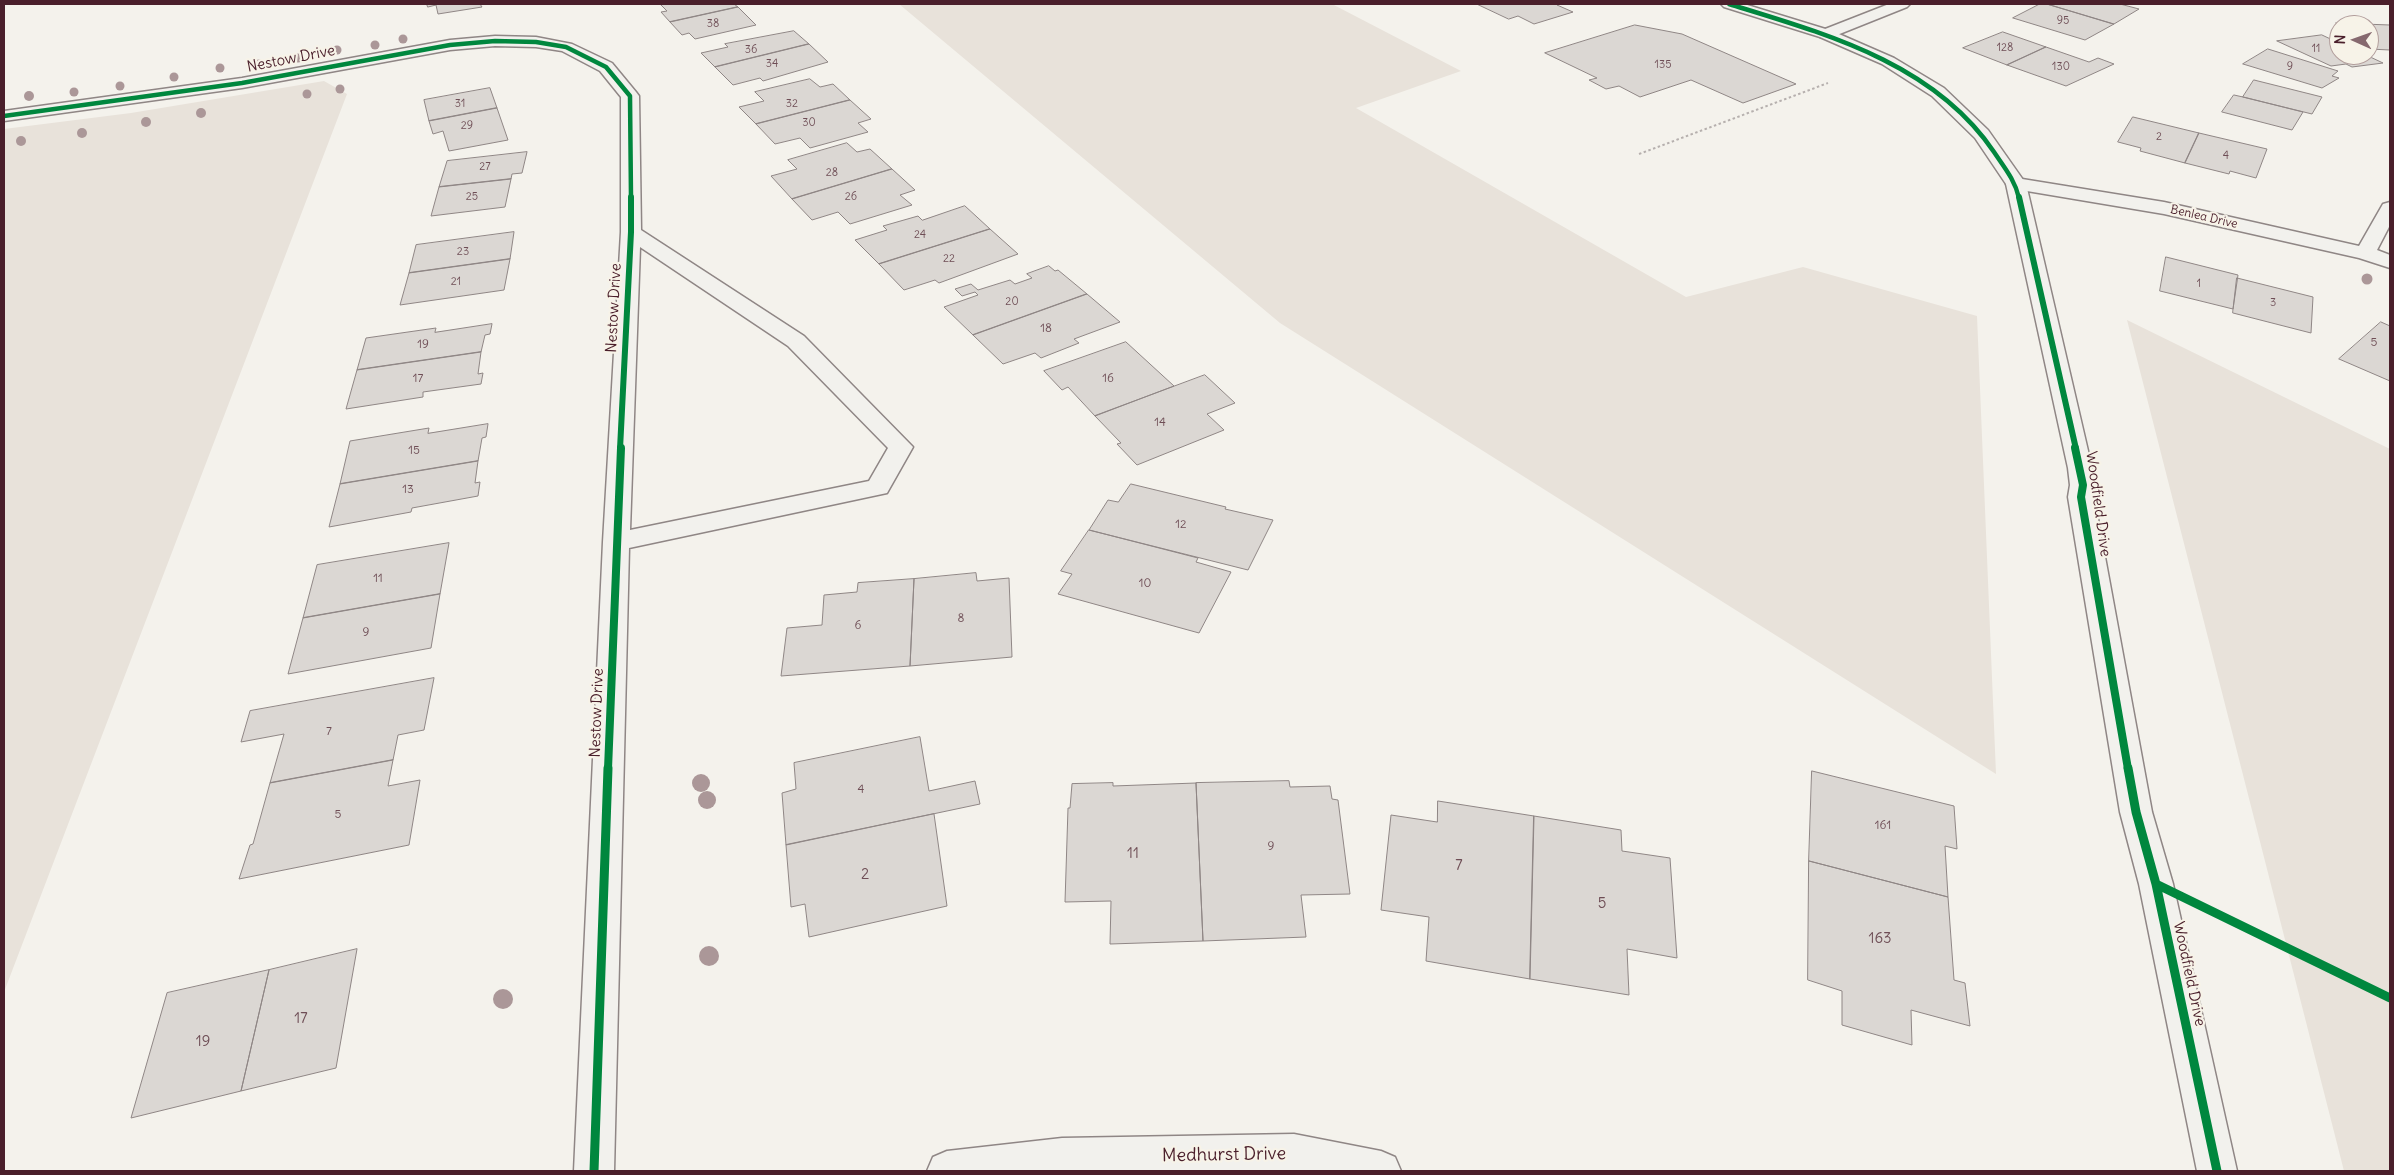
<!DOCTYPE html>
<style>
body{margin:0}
#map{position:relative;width:2394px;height:1175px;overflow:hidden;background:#f4f2ec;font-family:Delius,sans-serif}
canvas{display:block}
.frame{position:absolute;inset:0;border:5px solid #4a1f2b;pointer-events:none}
.north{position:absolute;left:2329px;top:15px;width:50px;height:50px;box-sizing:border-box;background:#f7f3e8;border:1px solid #b29e9c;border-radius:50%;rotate:272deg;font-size:14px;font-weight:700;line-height:20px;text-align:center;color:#4a1f2b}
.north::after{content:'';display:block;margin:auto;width:18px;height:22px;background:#86696f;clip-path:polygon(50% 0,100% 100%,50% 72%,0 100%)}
</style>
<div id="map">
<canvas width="2394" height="1175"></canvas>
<div class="frame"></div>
<div class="north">N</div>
</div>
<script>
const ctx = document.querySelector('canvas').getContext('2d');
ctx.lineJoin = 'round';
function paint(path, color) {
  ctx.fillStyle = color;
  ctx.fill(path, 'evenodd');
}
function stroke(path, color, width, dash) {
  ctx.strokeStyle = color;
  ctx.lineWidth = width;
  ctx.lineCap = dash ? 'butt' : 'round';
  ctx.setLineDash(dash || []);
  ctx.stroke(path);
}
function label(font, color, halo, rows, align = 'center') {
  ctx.font = font + ' Delius,sans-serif';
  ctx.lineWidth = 4.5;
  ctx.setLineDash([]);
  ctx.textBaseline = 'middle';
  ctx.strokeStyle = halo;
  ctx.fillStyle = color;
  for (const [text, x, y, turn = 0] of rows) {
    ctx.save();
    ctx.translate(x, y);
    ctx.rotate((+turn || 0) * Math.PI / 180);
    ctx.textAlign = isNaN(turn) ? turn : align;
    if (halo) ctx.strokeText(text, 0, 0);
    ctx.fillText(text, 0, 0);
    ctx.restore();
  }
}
paint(new Path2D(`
 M899,4H1332L1461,71L1356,108L1686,297L1803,267L1977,316L1996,774L1280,323Z
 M324,81L347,94L4,992V129L131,113Z
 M2127,320L2390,449V1171H2344Z`), '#e8e2da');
const building = new Path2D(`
 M427,4H480L482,7L438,14L436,5L428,7Z
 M668,4H734L738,7L670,22L661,12L667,11L661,5Z
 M1477,4H1561L1557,5L1573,12L1534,24L1518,16L1509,19Z
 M2040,4H2047L2114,24L2085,40L2013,18Z
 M2047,4H2120L2139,9L2114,24Z
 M738,7L756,25L695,39L689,33L682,35L670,22Z
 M2336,23L2390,25V50L2369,49V25H2339Z
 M1635,25L1682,34L1796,84L1743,103L1691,80L1640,97L1619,86L1606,89L1589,80L1597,78L1545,53Z
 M794,31L809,44L715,67L701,53L728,47L725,44Z
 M2003,32L2046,47L2007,65L1963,48Z
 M2322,35L2339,43V55H2366L2383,63L2352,67L2346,64L2331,66L2277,41Z
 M809,44L828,62L763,81L760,78L733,85L715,67Z
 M2046,47L2089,62L2098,58L2114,64L2066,86L2007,65Z
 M2268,49L2338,71L2332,76L2339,78L2322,88L2243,64Z
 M810,79L820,87L833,84L850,100L756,124L739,107L764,101L755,92Z
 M2254,80L2322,97L2312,114L2243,97Z
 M490,88L497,108L429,121L424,100Z
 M2234,95L2243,97L2303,112L2292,130L2222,112Z
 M850,100L871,119L858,123L868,132L810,148L800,138L775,144L756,124Z
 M497,108L508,140L449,151L443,131L433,134L429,121Z
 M2133,117L2199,133L2185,163L2140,151L2141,148L2118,142Z
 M2199,133L2267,149L2256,178L2230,171L2229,174L2185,163Z
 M847,143L857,152L870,149L892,169L792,199L771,176L797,169L788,160Z
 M527,152L522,173L512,174L511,179L439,187L447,161Z
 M892,169L915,190L900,195L912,205L850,224L838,212L812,220L792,199Z
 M511,179L505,207L431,216L439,187Z
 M965,206L990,229L879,264L855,240L887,230L883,226L918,216L922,220Z
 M990,229L1018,254L939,283L935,280L904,290L879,264Z
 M514,232L510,259L409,273L416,245Z
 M2166,257L2238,275L2233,309L2160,291Z
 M510,259L504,290L400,305L409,273Z
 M1049,266L1055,271L1058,270L1087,294L973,335L944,307L978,295L975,292L962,296L955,289L971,284L978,290L1010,280L1015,284L1032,278L1027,274Z
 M2237,278L2313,297L2311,333L2233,313Z
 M1087,294L1120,322L1074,339L1079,343L1041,358L1035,353L1003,364L973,335Z
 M2381,322L2390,326V381L2339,359Z
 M492,324L490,334L485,335L481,352L357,370L366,338L436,328L435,332Z
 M1126,342L1174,386L1095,416L1068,387L1062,390L1044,371Z
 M481,352L478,374L483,373L481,384L423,392V397L346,409L357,370Z
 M1205,375L1235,403L1207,414L1224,430L1137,465L1117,444L1121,443L1095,416Z
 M488,424L486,437L482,438L478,461L340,484L350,441L429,428L428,433Z
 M478,461L475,483L480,482L478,496L412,508L411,512L329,527L340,484Z
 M1131,484L1226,507L1225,509L1273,520L1248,570L1089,530L1108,500L1118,502Z
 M1089,530L1198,558L1196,562L1231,572L1199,633L1058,594L1072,574L1061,571Z
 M449,543L440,594L303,618L317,565Z
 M976,573L977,581L1009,578L1012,657L910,666L914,579Z
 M914,579L910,666L781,676L787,628L822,625L824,595L857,592L858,583Z
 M440,594L431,648L288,674L303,618Z
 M434,678L424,730L398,735L393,760L270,783L284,734L241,742L250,711Z
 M920,737L929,791L975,781L980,804L786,845L782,793L796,789L794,763Z
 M393,760L388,786L420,780L409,845L239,879L250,845L253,844L270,783Z
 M1812,771L1954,806L1957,849L1945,846L1948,897L1809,861Z
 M1289,781L1290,787L1330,786L1332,799L1338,800L1350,894L1301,895L1306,937L1203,941L1196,783Z
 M1113,783V786L1196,783L1203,941L1110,944L1111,901L1065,902L1068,808H1070L1072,784Z
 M1438,801L1534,816L1530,979L1426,961L1429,917L1381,910L1391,815L1437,822Z
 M934,814L947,906L809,937L805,904L791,907L786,845Z
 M1534,816L1621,830L1622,851L1670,858L1677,958L1627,949L1629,995L1530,979Z
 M1809,861L1948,897L1954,980L1965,983L1970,1026L1911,1010L1912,1045L1842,1025V991L1808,980Z
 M357,949L336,1068L241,1091L269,970Z
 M269,970L241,1091L131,1118L167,993Z`);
paint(building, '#dbd7d3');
stroke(building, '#8f8685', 1);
const minor = new Path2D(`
 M1889,4H1910L1907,7L1832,37H1820L1818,34L1820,31Z
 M495,36L536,37L572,44L612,63L636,92L639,96L641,230L804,336L913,447L887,493L629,548L614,1171H574L603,542L621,232V97L600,71L562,51L536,47L495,46L450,50L242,88L4,121V111L242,78L450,40ZM640,247L788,346L888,448L869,481L630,530Z
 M2016,178L2164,202L2359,246L2383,204L2390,202V225L2377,250L2390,255V268L2359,258L2164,214L2009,188L2006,184L2009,180Z`);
const tertiary = new Path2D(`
 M1721,4H1744L1832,31L1894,58L1944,88L1988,130L2026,184L2092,468L2096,485L2094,497L2152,812L2173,884L2237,1171H2197L2139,884L2120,812L2068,497L2070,485L2068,468L2006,184L1975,138L1932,96L1882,64L1820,37L1724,7Z
 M1294,1134L1381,1151L1395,1157L1401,1171H927L933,1157L947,1151L1062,1138Z`);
stroke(minor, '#8f8685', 3);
stroke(tertiary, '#8f8685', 3);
stroke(new Path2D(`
 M1639,154L1828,83`), '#b6b0ae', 2, [2.5, 2.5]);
paint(minor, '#f2f1ed');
paint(tertiary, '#f2f1ed');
stroke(new Path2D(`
 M1729,4C1826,34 1934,63 1994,152C2004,167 2015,180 2019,198
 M4,116L242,83L450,45L495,41L536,42L566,47L606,67L630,96L631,198`), '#00873e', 4.5);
stroke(new Path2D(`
 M2019,197L2076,449
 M620,449L631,232V197`), '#00873e', 6);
stroke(new Path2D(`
 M2075,448L2083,485L2081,497L2128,769
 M608,769L621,448`), '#00873e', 8);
stroke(new Path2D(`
 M2128,768L2136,812L2156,884L2217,1171
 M2156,884L2390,998
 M594,1171L608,768`), '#00873e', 9);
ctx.fillStyle = '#ab9798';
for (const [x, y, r] of [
 [403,39,4.5],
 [375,45,4.5],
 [337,50,4.5],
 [298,58,4.5],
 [259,64,4.5],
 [220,68,4.5],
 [174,77,4.5],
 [120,86,4.5],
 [340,89,4.5],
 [74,92,4.5],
 [307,94,4.5],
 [29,96,5],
 [201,113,5],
 [146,122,5],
 [82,133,5],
 [21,141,5],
 [2367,279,5.5],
 [701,783,9],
 [707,800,9],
 [709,956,10],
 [503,999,10]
]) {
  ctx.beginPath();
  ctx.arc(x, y, r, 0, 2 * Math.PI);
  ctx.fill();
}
label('11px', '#6e4d55', null, [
 ["95",2063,21],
 ["38",713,24],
 ["128",2005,48],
 ["11",2316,49],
 ["36",751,50],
 ["34",772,64],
 ["135",1663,65],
 ["130",2061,67],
 ["9",2290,67],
 ["31",460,104],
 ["32",792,104],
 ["30",809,123],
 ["29",467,126],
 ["2",2159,137],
 ["4",2226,156],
 ["27",485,167],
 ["28",832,173],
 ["25",472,197],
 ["26",851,197],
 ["24",920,235],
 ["23",463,252],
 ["22",949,259],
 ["21",456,282],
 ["1",2199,284],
 ["20",1012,302],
 ["3",2273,303]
]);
label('12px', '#4a1f2b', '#f7f3e8', [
 ["Benlea Drive",2204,217,13]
]);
label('12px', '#6e4d55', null, [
 ["18",1046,329],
 ["5",2374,343],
 ["19",423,345],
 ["17",418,379],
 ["16",1108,379],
 ["14",1160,423],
 ["15",414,451],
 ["13",408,490],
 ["12",1181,525],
 ["11",378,579],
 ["10",1145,584],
 ["8",961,619],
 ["6",858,626],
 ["9",366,633],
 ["7",329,732],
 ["4",861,790],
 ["5",338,815],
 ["161",1883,826],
 ["9",1271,847]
]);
label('15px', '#4a1f2b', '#f7f3e8', [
 ["Nestow Drive",291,59,-11],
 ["Nestow Drive",614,308,-87],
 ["Woodfield Drive",2098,504,82],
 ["Nestow Drive",597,713,-88],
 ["Woodfield Drive",2189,974,78]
]);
label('15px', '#6e4d55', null, [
 ["11",1133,854],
 ["7",1459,866],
 ["2",865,875],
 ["5",1602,904],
 ["163",1880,939],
 ["17",301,1019],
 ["19",203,1042]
]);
label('18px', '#4a1f2b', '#f7f3e8', [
 ["Medhurst Drive",1224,1155,-1]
]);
</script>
